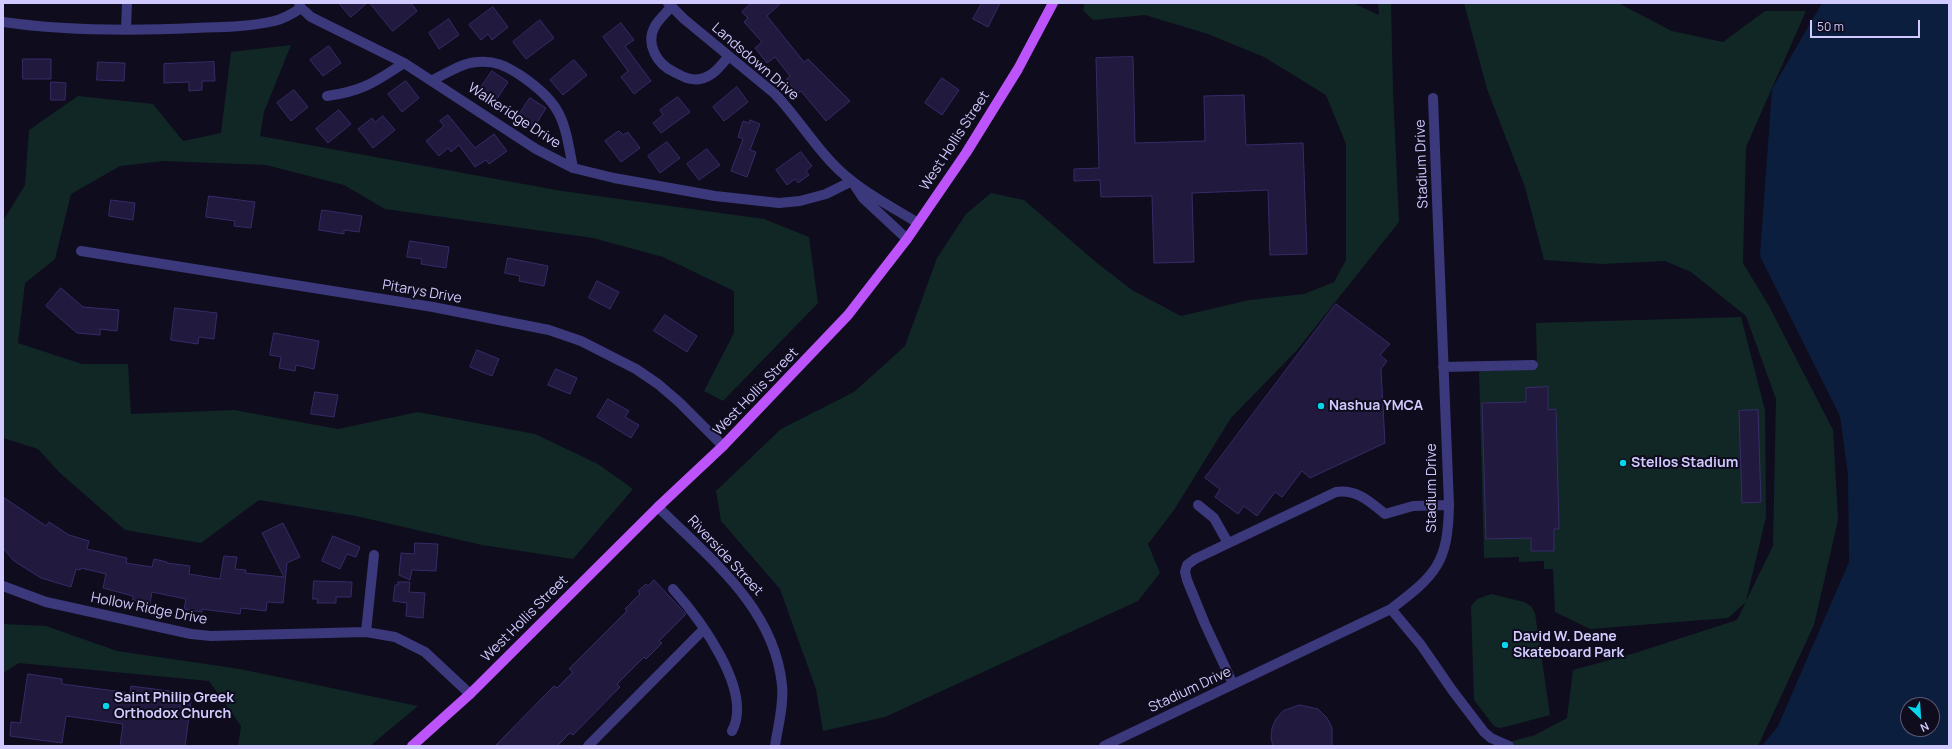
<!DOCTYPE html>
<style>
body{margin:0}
#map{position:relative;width:1952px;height:749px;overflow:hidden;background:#0f0c1d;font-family:Manrope,sans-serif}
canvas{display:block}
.frame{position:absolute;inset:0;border:4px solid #d0cafe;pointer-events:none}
.north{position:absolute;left:1900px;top:697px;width:40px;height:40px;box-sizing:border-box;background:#0f0c1d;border:1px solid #5c5877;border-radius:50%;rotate:155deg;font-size:11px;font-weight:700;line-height:16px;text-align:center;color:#d0cafe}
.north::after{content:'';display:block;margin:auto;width:14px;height:18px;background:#06d5ed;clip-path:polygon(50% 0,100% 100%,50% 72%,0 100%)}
.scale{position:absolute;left:1810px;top:20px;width:110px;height:18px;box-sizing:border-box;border:2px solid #d0cafe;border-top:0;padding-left:5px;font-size:12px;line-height:14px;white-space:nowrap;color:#d0cafe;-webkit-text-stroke:3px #0f0c1d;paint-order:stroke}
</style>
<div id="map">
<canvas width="1952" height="749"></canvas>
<div class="frame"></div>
<div class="north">N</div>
<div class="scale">50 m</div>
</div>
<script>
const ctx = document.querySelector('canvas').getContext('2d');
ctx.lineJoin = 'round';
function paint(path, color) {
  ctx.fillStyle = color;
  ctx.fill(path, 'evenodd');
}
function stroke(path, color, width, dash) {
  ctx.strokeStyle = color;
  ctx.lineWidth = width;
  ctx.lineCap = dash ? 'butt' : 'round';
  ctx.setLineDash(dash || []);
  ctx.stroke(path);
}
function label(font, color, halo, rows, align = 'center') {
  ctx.font = font + ' Manrope,sans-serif';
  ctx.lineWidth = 4;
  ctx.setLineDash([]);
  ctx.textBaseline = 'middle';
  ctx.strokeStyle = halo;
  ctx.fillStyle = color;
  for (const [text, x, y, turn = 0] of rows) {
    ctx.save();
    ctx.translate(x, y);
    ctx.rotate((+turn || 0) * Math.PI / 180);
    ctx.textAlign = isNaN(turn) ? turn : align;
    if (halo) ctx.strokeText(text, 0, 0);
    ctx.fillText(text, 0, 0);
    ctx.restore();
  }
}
paint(new Path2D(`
 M1085,3H1353L1379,15L1378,3H1391L1393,91L1399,222L1297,350L1231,418L1174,510L1148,544L1160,573L1138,601L885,717L823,731L816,689L780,589L721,521L716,491L781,429L854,392L905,346L937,258L966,214L991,193L1024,200L1097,263L1132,290L1181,316L1249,300L1304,294L1334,282L1346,260V144L1326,95L1264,57L1208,34L1145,15L1093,20L1083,10Z
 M1464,3H1618L1672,31L1723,42L1765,11H1806L1746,147L1743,263L1769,306L1833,430L1838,520L1814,625L1758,746H1494L1535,735L1567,718L1573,670L1635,653L1737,620L1746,602L1728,618L1590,629L1555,612L1553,569H1544V561L1519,562V557L1484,558L1479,371L1537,369L1536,323L1741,317L1765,410L1766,517L1746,601L1773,546L1776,399L1746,316L1691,272L1665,261L1602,264L1544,260L1525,187L1487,89Z
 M291,45L264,112L260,136L562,191L764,219L809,237L818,303L723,401L704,391L734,333V291L663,257L593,238L385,209L344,185L266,165L164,161L120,166L71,194L55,259L25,283L18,343L82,364H128L131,414L234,410L338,429L418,412L535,434L598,464L633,489L573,559L482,545L356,516L259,500L201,543L125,530L59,472L38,449L3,438V221L25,185L29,130L78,96L153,104L183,141L221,133L231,52Z
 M1491,594L1524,602L1531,606L1535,613L1550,715L1505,727L1498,728L1494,726L1474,700L1471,606L1477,599Z
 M3,624L46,626L117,651L240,669L418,706L370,746H238L241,726L209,681L19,663L3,673Z`), '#102726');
paint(new Path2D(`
 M1822,3H1949V746H1762L1778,726L1849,562L1848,475L1840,416L1760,256L1772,89ZM1908,705H1932V729H1908Z`), '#0c1e3d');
const building = new Path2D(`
 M339,3H367L351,17Z
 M370,3H411L417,11L393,31Z
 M751,3H781L767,16L804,62L808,59L850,101L826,121L801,91L798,93L786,80L790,76L775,57L767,63L755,48L762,42L744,22L748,18L742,12Z
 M982,3H1000L988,27L973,19Z
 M493,7L508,27L492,40L488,34L481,40L469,25Z
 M449,19L459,35L439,49L429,33Z
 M540,20L554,38L526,59L513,42Z
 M621,23L634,40L625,46L651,81L634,94L621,77L628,71L603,37Z
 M329,46L341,63L323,76L310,60Z
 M1133,57L1135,143L1205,141L1204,96L1244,95L1246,145L1303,143L1307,254L1270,255L1268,190L1192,193L1194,262L1154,263L1152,196L1101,197L1100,180L1074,181V169L1099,168L1096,58Z
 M23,59H51V79H23Z
 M574,60L587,75L563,95L550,80Z
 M98,62L125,63L124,81L97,80Z
 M214,62L215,81H202V90L189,91V82L164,83V64Z
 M492,71L508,82L495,102L478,92Z
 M942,78L959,90L942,115L925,103Z
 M406,81L419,98L402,112L388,94Z
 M51,82L66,83L65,100H51Z
 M737,87L748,102L724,121L713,107Z
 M294,90L308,107L291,121L277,103Z
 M678,97L690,112L661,133L653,123L663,115L660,110Z
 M530,98L546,108L533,129L517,118Z
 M339,110L351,124L328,143L316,129Z
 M448,115L475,148L494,134L507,151L489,164L486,160L475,167L459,145L451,152L448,148L439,156L426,141L444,126L440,121Z
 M383,116L395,130L373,148L358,129L372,118L375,122Z
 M750,120L760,124L750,150L756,152L747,177L731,171L743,139L738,137L743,121L749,123Z
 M619,131L623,135L628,132L640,148L621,162L605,141Z
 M667,142L680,158L660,173L648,156Z
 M707,149L720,165L699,180L687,164Z
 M801,152L812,166L806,171L809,175L798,183L795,179L787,185L776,170Z
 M209,196L255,202L251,228L234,226L235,221L206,217Z
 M111,200L135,203L133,220L109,216Z
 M322,210L362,216L359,232L344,230V234L319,230Z
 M410,241L449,247L446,268L421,264L422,259L407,257Z
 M508,258L548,266L544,286L519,281L520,276L505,273Z
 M597,281L619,292L610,309L589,298Z
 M61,288L83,307L119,310L117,331L100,329V335L77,333L46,306Z
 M1336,304L1390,344L1380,355L1387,361L1381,369L1385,443L1310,478L1302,471L1282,497L1275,492L1257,516L1244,506L1238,514L1215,497L1220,489L1205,478Z
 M175,308L217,313L214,339L199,337L198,344L171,340Z
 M665,315L697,336L687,352L654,331Z
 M274,333L319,341L314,369L296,365L295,371L279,368L281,357L270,355Z
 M477,350L499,359L492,376L470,367Z
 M556,369L577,378L570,394L548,385Z
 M1548,387V410L1556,409L1559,529H1554V551H1531V538L1486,539L1482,403L1526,402V388Z
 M315,392L338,395L334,417L311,414Z
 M608,399L629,411L625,417L639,425L631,438L597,417Z
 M1758,410L1761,502L1742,503L1739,411Z
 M3,497L46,526L49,522L69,535L89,541L87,549L127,558L126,563L152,567L154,559L167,562V563L190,566L189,574L220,579L224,556L237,557L235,569L246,570L245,573L284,577L262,533L283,523L300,557L287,563L283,603L267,602L266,611L241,608L240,614L202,609V612L184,609L186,599L152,592L150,603L133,600V596L103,588L106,574L81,568L80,570L76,569L71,587L41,578L14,561L3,548Z
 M333,536L360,547L356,557L347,554L340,569L322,561Z
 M415,543L438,544L436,571L412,570L410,580L399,575L401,553L414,554Z
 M654,580L686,614L659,641L662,643L646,659L644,657L617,684L620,687L573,735L570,733L557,746H495L554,686L557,688L573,672L569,669L627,611L625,609L640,594L638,591L646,584L648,586Z
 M314,581L352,582L351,597H336V603H317L318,599H313Z
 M398,582H410L409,592L425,593L423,618L406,616L407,603L393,601L395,585H398Z
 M28,674L62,679V684L130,693L131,686L192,694L185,746H120L123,724L66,716L62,743L10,736L11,722L20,723Z
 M1300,705L1318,709L1327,718L1332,728V746H1273L1271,738L1272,728L1276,719L1283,711Z`);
paint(building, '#21193e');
stroke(building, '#382b69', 1);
stroke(new Path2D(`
 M299,3L301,8L311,17L404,63L536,149L573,168L614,178L715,196L779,203L800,201L826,194L852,181
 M668,3L684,19L775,94C796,116 812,142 832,163C855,188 889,205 918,223
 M671,7C666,13 659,19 655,26C645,44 657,64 674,72C682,76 690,81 700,79C713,77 721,65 729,56
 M3,22C66,31 131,31 195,28C221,27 248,27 274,21C284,19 292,14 301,8
 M126,29L127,3
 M433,80C447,73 462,63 477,62C494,60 506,66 520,75C563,104 564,120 573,168
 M327,96C363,91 375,82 404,63
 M855,186L863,198L907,239
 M81,251L433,307L549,330L581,341L636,369L658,384L679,402L723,446
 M1443,367L1533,365
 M1198,505L1214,518L1228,543
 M658,507C710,559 774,607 782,685C784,705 778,726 775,746
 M3,586L46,602L191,634L211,636L366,632L395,637L425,652L470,694
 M673,589C699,618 754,691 732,731
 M1391,609L1421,645L1452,690L1484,732L1491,738L1509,746
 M366,632L374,555
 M1233,684L1205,624L1187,580L1185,572L1187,565L1195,559L1336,492C1357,489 1370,502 1385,514L1413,506L1449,505
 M588,746L704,629
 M1104,746L1391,609C1436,575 1448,563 1449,505L1433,98`), '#3b387b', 10);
stroke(new Path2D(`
 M412,746L470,694L658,507L723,446L848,315L907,239L966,153L1018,69L1053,3`), '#bd54fb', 10);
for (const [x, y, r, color] of [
 [1321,406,4,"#06d5ed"],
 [1623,463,4,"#06d5ed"],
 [1505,645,4,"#06d5ed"],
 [106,706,4,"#06d5ed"]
]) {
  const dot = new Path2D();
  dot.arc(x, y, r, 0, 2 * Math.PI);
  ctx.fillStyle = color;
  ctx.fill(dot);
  stroke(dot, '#0f0c1d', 1.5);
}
label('14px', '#d0cafe', '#0f0c1d', [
 ["Landsdown Drive",755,62,41],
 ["Walkeridge Drive",514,116,33],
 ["West Hollis Street",955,141,-57],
 ["Stadium Drive",1422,164,-92],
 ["Pitarys Drive",422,292,10],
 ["West Hollis Street",756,392,-46],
 ["Stadium Drive",1432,488,-90],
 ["Riverside Street",725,556,47],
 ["Hollow Ridge Drive",149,609,11],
 ["West Hollis Street",525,619,-45],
 ["Stadium Drive",1190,690,-25]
]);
label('bold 14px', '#d0cafe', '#0f0c1d', [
 ["Nashua YMCA",1329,406],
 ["Stellos Stadium",1631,463],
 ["David W. Deane",1513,637],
 ["Skateboard Park",1513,653],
 ["Saint Philip Greek",114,698],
 ["Orthodox Church",114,714]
], 'left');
</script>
